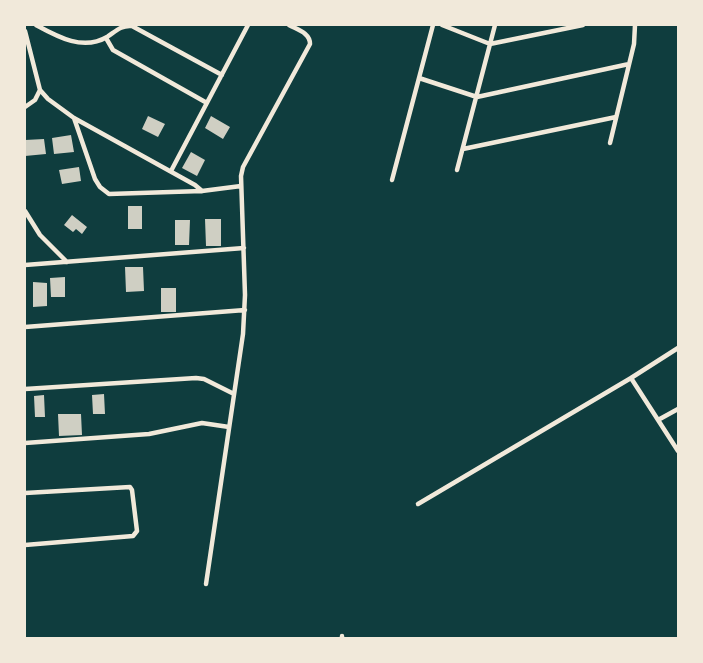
<!DOCTYPE html>
<style>
body{margin:0}
#map{position:relative;width:703px;height:663px;overflow:hidden;background:#0f3d3e;font-family:Inter,sans-serif}
canvas{display:block}
.frame{position:absolute;inset:0;border:26px solid #f1e9da;pointer-events:none}
</style>
<div id="map">
<canvas width="703" height="663"></canvas>
<div class="frame"></div>
</div>
<script>
const ctx = document.querySelector('canvas').getContext('2d');
ctx.lineJoin = 'round';
function paint(path, color) {
  ctx.fillStyle = color;
  ctx.fill(path, 'evenodd');
}
function stroke(path, color, width, dash) {
  ctx.strokeStyle = color;
  ctx.lineWidth = width;
  ctx.lineCap = dash ? 'butt' : 'round';
  ctx.setLineDash(dash || []);
  ctx.stroke(path);
}
paint(new Path2D(`
 M148,116L165,124L158,137L142,129Z
 M211,116L230,127L223,139L205,128Z
 M71,135L74,152L54,154L52,138Z
 M44,139L46,154L25,156V140Z
 M191,152L205,160L197,176L182,168Z
 M79,167L81,181L62,184L59,170Z
 M128,206H142V229H128Z
 M72,215L87,227L82,234L76,229L73,232L64,225Z
 M205,219H221V246H206Z
 M175,220H190L189,245H175Z
 M125,267H143L144,291L126,292Z
 M65,277V297H51L50,278Z
 M33,282L47,283V306L33,307Z
 M161,288H176V312H161Z
 M104,394L105,414H93L92,395Z
 M44,395L45,417H35L34,396Z
 M58,414H81L82,435L59,436Z`), '#cfcfc3');
stroke(new Path2D(`
 M36,25C58,37 83,51 107,37C116,31 121,25 132,26L222,75
 M442,25L490,44L583,25
 M25,31L40,90L35,100L25,107
 M106,38L113,50L207,103
 M419,78L477,97L629,64
 M40,90L48,99L74,118L195,185L202,191
 M74,118L95,179L100,187L109,194L202,191L241,186
 M610,143L634,44L635,25
 M463,149L616,117
 M457,170L495,25
 M171,171L248,25
 M392,180L433,25
 M25,211L40,235L67,262
 M25,265L244,248
 M25,327L245,310
 M631,378L678,451
 M25,389L196,378L204,379L234,394
 M658,420L678,409
 M25,443L149,434L202,423L229,427
 M25,493L130,487L132,490L137,531L133,536L25,545
 M418,504L631,378L678,348
 M206,584L243,334L245,295L241,176L243,167L310,44C310,33 298,30 289,25
 M342,636V638`), '#f1e9da', 4.5);
</script>
